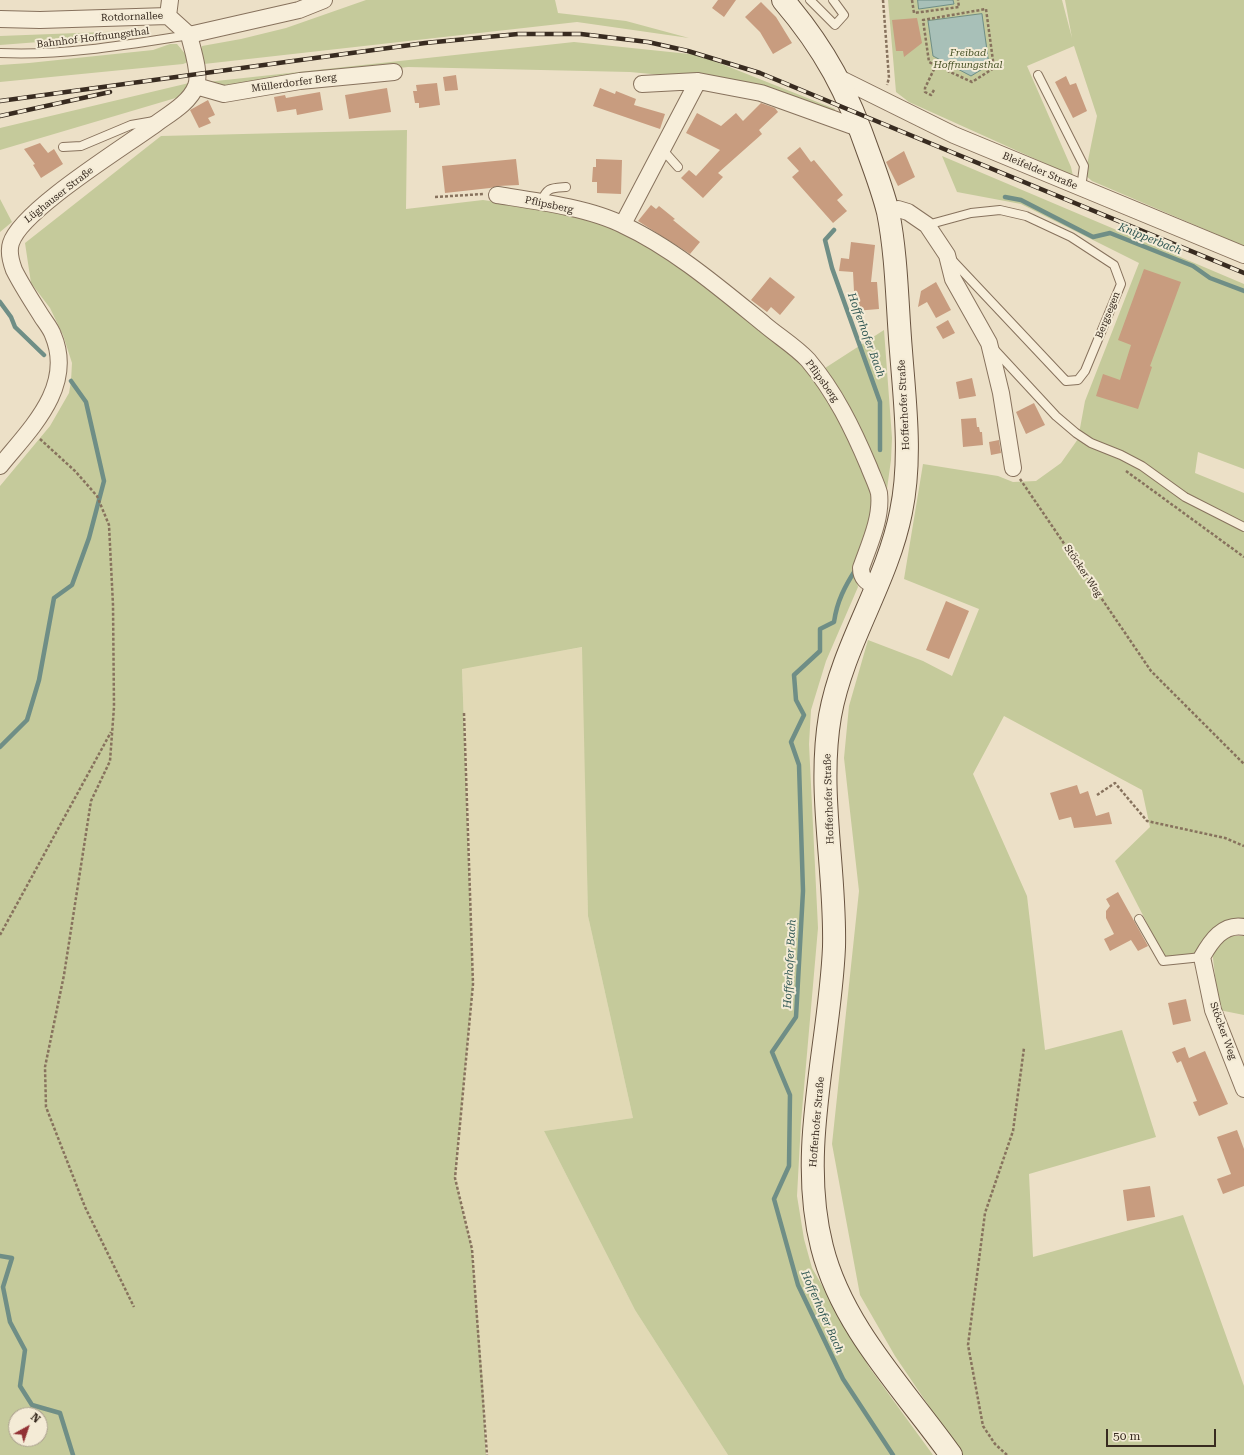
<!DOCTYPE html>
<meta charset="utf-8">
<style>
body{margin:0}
#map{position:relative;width:1244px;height:1455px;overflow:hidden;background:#ece0c7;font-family:"Roboto Serif",serif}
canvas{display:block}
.north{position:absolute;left:8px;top:1407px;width:40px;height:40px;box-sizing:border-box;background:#f4ebd6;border:1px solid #a99e8d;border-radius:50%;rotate:40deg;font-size:11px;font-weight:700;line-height:16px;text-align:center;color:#382b20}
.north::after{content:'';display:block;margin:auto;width:14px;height:18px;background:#923134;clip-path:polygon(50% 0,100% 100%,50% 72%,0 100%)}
.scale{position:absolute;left:1106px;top:1429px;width:110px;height:18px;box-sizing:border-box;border:2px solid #382b20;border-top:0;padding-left:5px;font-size:12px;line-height:14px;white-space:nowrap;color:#382b20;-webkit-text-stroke:3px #f4ebd6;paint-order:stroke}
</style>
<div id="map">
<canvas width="1244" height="1455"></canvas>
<div class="north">N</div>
<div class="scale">50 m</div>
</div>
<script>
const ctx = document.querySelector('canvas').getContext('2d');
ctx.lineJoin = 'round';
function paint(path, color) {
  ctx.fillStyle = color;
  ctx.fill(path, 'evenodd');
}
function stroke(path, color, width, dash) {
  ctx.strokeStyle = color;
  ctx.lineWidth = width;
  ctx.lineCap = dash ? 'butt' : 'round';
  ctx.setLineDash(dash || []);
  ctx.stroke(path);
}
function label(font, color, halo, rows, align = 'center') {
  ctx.font = font + ' "Roboto Serif",serif';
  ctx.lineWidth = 4;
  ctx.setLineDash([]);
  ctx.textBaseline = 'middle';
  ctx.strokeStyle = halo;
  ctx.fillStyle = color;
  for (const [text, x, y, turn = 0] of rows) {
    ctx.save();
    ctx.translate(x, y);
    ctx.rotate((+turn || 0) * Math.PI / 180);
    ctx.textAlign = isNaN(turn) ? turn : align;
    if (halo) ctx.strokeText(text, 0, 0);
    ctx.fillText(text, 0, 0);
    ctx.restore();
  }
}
paint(new Path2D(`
 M583,647L588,916L633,1118L544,1131L635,1310L728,1455H488L472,1249L455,1178L473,984L462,668Z`), '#e1d9b5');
paint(new Path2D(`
 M366,0H555L558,13L626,21L689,38L577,22L204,64L198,61L202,46L241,39L286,28Z
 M888,0H1062L1072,38L1065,0H1244V246L1092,181L1085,175L1097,116L1074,46L1027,66L1071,167L1073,176L909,102L896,92Z
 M130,28H139L140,35L65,45V40L0,45V36L130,31Z
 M574,42L699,55L835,109L834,116L758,84L630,72L408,67L205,89L207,82Z
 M170,44H177L187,56L188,62L183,64L0,82V65L29,63L153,50Z
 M189,83L187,89L179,97L0,150V128Z
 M407,130L406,209L483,200L518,205L559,212L617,227L651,244L786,346L823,384L874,491V500L857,582L858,587L826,661L811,710L809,744L818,928L801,1122L797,1196L804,1239L812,1268L869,1367L933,1455H728L635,1310L544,1131L633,1118L588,916L582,647L462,669L473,984L455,1178L472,1249L483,1383L486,1455H0V486L50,426L69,393L71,381L72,363L63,335L50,308L31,283L25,243L161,136ZM16,1415H40V1439H16Z
 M942,156L1244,284V469L1198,452L1195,473L1244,493V923L1200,954L1165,958L1115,861L1150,827L1142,790L1004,716L973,774L1027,896L1045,1050L1122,1030L1156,1137L1029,1174L1033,1257L1183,1215L1244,1386V1455H962L895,1356L860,1295L832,1144L859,891L844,758L849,706L868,640L923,661L952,676L979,609L904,579L923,464L998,476L1013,482L1036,481L1061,463L1078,439L1085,401L1139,263L1021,204L957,192Z
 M0,199L12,222L0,232Z
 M884,330L892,438L891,460L886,496L822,370Z
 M1232,936H1244V1015L1219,1010L1212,950L1221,940Z`), '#c5ca9b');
const water = new Path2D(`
 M918,0H953L954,4L919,9Z
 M982,14L989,65L971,76L933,56L928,21Z`);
paint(water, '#a8c0b8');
stroke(water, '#6f8e86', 1);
stroke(new Path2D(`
 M1005,197L1021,200L1093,237L1110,233L1193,266L1210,278L1244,291
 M834,230L825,240L832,268L880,402V450
 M0,302L11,317L15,327L44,355
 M856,569C845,586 837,601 834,622L820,629V651L794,675L796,700L804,715L791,742L799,765L803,891L796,1017L772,1052L790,1095L789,1166L774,1199L798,1285L843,1379L893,1455
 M0,747L27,720L39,680L54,598L72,585L89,538L104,481L86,402L71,381
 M0,1256L12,1258L3,1287L10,1322L25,1350L20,1386L32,1405L60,1413L73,1455`), '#6f8e86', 4.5);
paint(new Path2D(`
 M718,0H736L724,17L712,8Z
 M761,2L776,17L792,43L773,54L760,32L745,17Z
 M917,18L922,43L904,57L903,51H896L892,20Z
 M456,75L458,90L445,91L443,77Z
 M1066,76L1070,85L1076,83L1087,111L1073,118L1055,82Z
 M437,83L440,105L419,108V103H415L413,91H417L416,85Z
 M387,88L391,112L349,119L345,95Z
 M600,88L615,94L616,91L636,99L634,105L665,114L660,129L593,106Z
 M320,92L323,110L297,115L296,109L277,112L274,97L285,95L286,98Z
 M208,100L215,115L208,118L211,123L199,128L190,110Z
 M761,103L775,108L778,112L759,130L762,134L718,173L723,177L703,198L681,178L689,170L696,176L720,150L686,133L697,113L721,126L736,113L743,121Z
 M40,143L48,153L54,149L63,164L41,178L33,165L35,164L24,149Z
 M800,147L811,162L814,160L843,195L837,200L847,211L833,223L792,177L799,171L787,158Z
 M904,151L915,177L898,186L886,162Z
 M516,159L519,185L498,186L490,188L445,193L442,166Z
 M596,159L622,160L621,194L597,193V182H592L593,167H596Z
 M651,205L656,209L659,206L675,219L673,220L700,242L690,254L638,221Z
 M851,242L875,245L871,282H877L879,309L855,311L853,272L839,271L841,258L849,259Z
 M1144,269L1181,282L1150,366L1152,367L1138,409L1096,396L1103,374L1120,380L1131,345L1118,340Z
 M770,277L795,297L780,315L771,307L767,312L751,300Z
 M936,282L951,310L936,318L927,302L918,307L921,291Z
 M948,320L955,333L943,339L936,327Z
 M972,378L976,396L959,399L956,382Z
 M1034,403L1045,425L1026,434L1016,412Z
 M976,418L977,427H979L980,432H982L983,445L963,447L961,419Z
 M999,440L1001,453L991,455L989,442Z
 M946,601L969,611L949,659L926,650Z
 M1077,785L1080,794L1088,791L1096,816L1109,812L1112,824L1074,828L1071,817L1059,820L1050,793Z
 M1118,892L1148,946L1138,951L1131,940L1110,951L1104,939L1114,934L1106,918V911L1110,906L1106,899Z
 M1186,999L1191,1021L1173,1025L1168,1003Z
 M1185,1047L1189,1058L1205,1051L1228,1104L1199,1116L1193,1102L1197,1101L1181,1061L1177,1063L1172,1052Z
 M1237,1130L1244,1149V1186L1223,1194L1217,1179L1231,1174L1217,1137Z
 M1150,1186L1155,1217L1127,1221L1123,1190Z`), '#c89c7f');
const lane = new Path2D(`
 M810,0L835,25L844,15L833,0
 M0,53C63,56 126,45 189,35
 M1038,75L1084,166L1081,188
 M63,147L81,146L131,125L154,121
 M662,149L678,167
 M541,202C547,187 551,188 566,187
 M927,225L971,213L1000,210L1026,216L1071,237L1114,265L1121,284L1085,371L1078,380L1066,381L952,260
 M993,348L1056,416L1076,433L1091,443L1121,455L1142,466L1185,497L1244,527
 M1139,919L1163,961L1202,957`);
const street = new Path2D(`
 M168,16L170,0
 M0,19L40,20L168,16L189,35
 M189,35L299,10L324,0
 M839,78L954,135L1244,255
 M642,84L698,81L761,93L861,129
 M196,86L224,94L300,81L394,72
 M497,195C535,201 590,208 623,225C673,248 721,289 764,324C778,336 796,347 808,360C835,392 853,429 869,467C872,475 877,485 879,493C882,518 869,545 861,568C861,579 867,582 876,587
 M887,211L898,209L908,212L927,225L947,255L953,279L989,343L1001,393L1013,468
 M623,224L698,81
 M0,466C30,429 75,387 53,335C51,329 46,323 42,317C32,301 22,286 14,270C11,262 8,252 11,243C21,210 126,146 157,123C171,113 190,102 196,86C201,74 192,48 189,35
 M1244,927C1223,923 1211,941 1202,957L1213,1010L1244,1089`);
const secondary = new Path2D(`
 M783,0C825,49 848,93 869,154C876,173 883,192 888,212C897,257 897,305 901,351C905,404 912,459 901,512C887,583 843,644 830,716C817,792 836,870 834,947C830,1045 797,1150 822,1247C842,1327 904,1389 951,1455`);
stroke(lane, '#87725d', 10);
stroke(street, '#87725d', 18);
stroke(secondary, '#695440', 24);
stroke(new Path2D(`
 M883,0L889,78L887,85
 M912,0L914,13L959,7L958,0
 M941,68L929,62L923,20L986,9L994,68L972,82L948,71
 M934,90L931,95L925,92V88L936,65
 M435,197L484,194
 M40,439L75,471L97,496L109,525L113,605L114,707L110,761L91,801L64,975L45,1067L46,1107L85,1207L134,1307
 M1126,471L1244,557
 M1020,479L1151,671L1244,764
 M464,713L473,984L455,1178L472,1249L487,1455
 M1097,795L1115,783L1147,821L1225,838L1244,846
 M0,935L111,732
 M1007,1455L995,1444L983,1426L968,1345L985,1213L1013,1131L1024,1048`), '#87725d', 2.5, [3, 2]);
stroke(lane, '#f7eeda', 8);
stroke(street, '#f7eeda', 16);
stroke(secondary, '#f7eeda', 22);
const rail = new Path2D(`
 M0,101L425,43L518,34H581L648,42L688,51L760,73L1244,273
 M0,116L110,92`);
stroke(rail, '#382b20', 4.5);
stroke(rail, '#f4ebd6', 3, [9]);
label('10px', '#382b20', '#f4ebd6', [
 ["Rotdornallee",132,17,-2],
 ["Bahnhof Hoffnungsthal",93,38,-7],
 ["Müllerdorfer Berg",294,83,-8],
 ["Bleifelder Straße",1040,171,23],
 ["Lüghauser Straße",59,195,-38],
 ["Pflipsberg",549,205,12],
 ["Bergsegen",1108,315,-68],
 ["Pflipsberg",822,381,54],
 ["Hofferhofer Straße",904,405,-93],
 ["Stöcker Weg",1083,571,56],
 ["Hofferhofer Straße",829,799,-92],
 ["Stöcker Weg",1223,1031,70],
 ["Hofferhofer Straße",817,1122,-85]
]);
label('italic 10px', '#495328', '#f4ebd6', [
 ["Freibad",968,53],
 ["Hoffnungsthal",968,65]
]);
label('italic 11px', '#305753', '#f4ebd6', [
 ["Knipperbach",1150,239,22],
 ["Hofferhofer Bach",866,335,70],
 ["Hofferhofer Bach",790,964,-87],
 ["Hofferhofer Bach",822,1312,66]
]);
</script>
